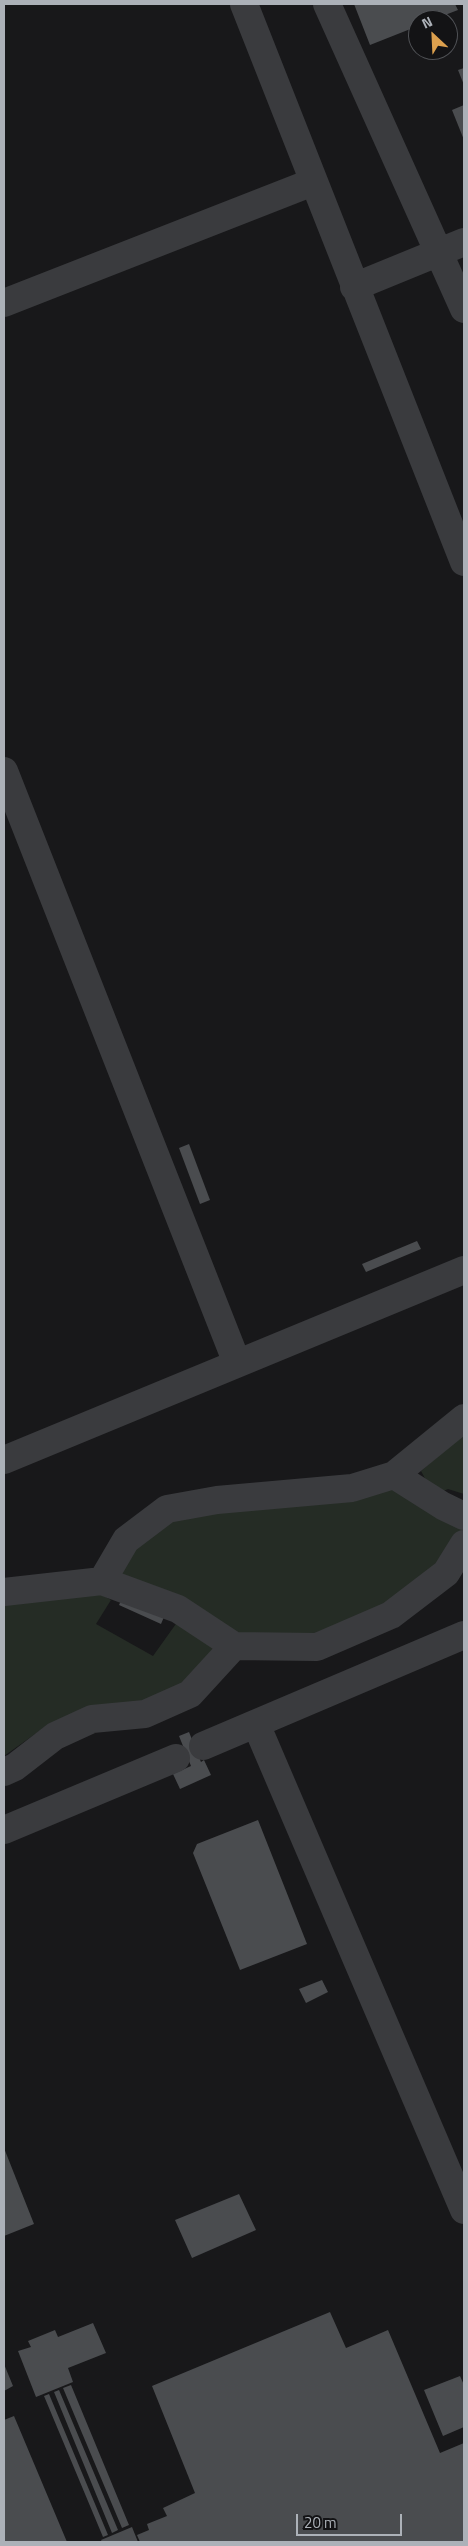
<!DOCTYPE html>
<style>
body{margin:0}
#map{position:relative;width:468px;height:2546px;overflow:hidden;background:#18181a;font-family:"Titillium Web",sans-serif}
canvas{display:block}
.frame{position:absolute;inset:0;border:5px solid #acb1b8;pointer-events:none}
.north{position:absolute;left:408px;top:10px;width:50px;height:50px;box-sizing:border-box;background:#131315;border:1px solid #505256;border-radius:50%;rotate:335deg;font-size:14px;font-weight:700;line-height:20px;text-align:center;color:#acb1b8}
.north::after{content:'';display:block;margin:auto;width:18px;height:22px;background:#dca04e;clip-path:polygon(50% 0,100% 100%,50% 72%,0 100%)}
.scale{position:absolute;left:296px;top:2514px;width:106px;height:22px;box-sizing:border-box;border:2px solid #acb1b8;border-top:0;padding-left:6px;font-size:15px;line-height:18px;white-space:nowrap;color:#acb1b8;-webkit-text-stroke:4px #131315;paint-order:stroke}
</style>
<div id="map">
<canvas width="468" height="2546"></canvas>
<div class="frame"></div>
<div class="north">N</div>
<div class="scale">20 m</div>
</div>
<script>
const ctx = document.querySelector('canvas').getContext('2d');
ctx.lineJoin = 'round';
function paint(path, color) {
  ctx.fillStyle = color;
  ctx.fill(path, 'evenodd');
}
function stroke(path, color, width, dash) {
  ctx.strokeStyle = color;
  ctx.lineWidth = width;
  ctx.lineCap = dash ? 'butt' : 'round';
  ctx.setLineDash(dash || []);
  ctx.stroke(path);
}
paint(new Path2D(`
 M464,1433V1494L448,1489L434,1495L421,1471Z
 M394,1485L464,1528L442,1565L388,1605L315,1635L242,1637L118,1574L133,1547L173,1516Z
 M99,1593L111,1600L96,1624L153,1656L178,1621L219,1647L187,1681L138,1706L45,1727L4,1756V1604Z`), '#252c25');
paint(new Path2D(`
 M354,4H455L458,10L432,20H418V26L370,45Z
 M464,68V85L458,70Z
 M464,105V140L452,110Z
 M189,1144L210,1200L200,1204L179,1148Z
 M417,1241L421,1249L366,1272L362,1264Z
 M130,1580L172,1598L161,1624L119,1605Z
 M189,1732L201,1762L204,1760L211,1775L180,1789L173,1774L191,1766L179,1736Z
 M258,1820L307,1944L240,1970L193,1853L197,1844Z
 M322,1980L328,1992L306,2003L299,1989Z
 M4,2148L34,2224L4,2236Z
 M239,2194L256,2230L192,2258L175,2220Z
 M330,2312L346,2348L388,2330L440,2453L464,2443V2542H140L137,2535L149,2530L147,2524L167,2516L163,2508L195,2493L152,2386Z
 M93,2323L106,2353L68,2368L73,2382L36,2397L18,2351L31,2347L28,2341L55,2330L58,2337Z
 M4,2364L13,2386L4,2391Z
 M460,2376L464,2385V2427L443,2436L424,2390Z
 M71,2385L129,2525L122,2528L63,2388Z
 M59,2390L118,2530L112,2533L54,2392Z
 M49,2394L108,2535L103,2537L44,2396Z
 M14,2416L67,2542H4V2420Z
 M132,2527L138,2542H102L101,2540Z`), '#4a4c4f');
stroke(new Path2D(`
 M244,4L464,562
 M327,4L464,309
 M354,287L464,242
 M4,303L313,182
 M4,771L237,1363
 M4,1460L464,1270
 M394,1475L443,1506L464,1516
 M102,1581L126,1540L167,1509L217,1500L352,1488L394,1475L464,1418
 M4,1592L102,1581L178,1609L234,1646L317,1647L391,1615L446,1573L464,1544
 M256,1724L464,2210
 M203,1746L464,1635
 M4,1772L15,1767L55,1736L92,1719L145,1714L190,1694L234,1646
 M4,1830L176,1758`), '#3a3b3e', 28);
</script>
